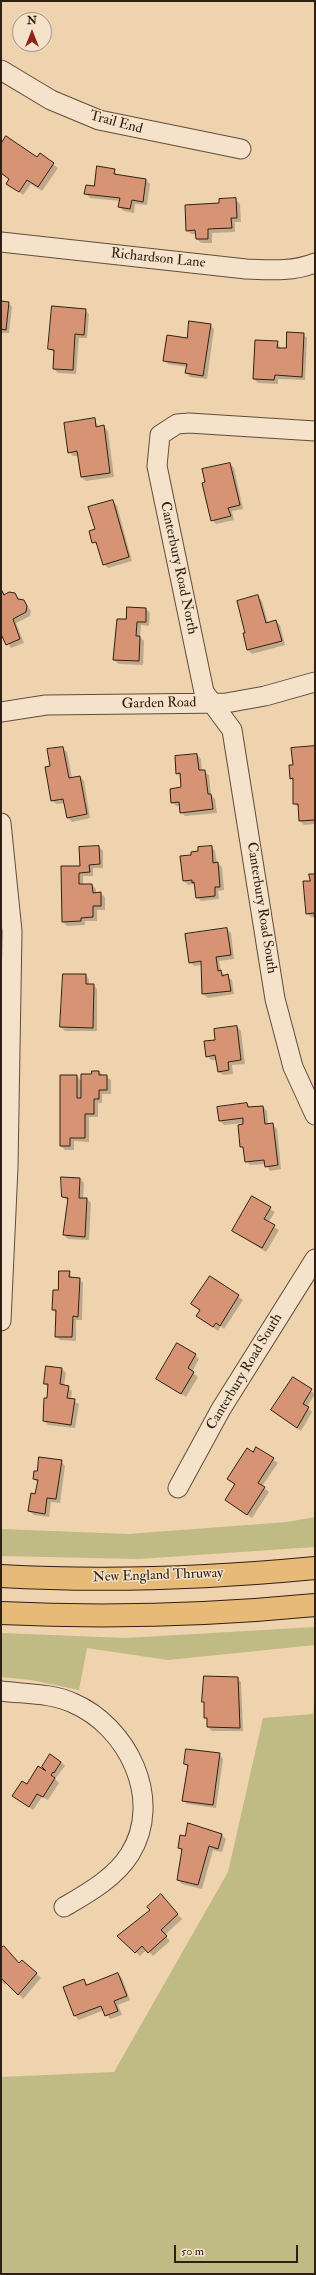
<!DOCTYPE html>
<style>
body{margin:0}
#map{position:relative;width:316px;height:2275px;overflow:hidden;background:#eed3ae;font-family:"IM FELL Double Pica",serif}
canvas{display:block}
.frame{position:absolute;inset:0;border:2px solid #302013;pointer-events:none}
.north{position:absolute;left:12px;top:12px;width:40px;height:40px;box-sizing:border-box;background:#f4e2ca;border:1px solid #a69481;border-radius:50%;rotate:0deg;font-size:11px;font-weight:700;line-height:16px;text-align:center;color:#302013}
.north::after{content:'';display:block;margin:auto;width:14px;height:18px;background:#8f2418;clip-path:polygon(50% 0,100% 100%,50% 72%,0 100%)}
.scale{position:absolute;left:174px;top:2245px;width:124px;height:18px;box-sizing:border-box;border:2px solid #302013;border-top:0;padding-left:5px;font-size:12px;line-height:14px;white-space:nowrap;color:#302013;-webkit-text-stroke:3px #f4e2ca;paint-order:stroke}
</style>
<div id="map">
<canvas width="316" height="2275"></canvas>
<div class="frame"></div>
<div class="north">N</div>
<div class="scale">50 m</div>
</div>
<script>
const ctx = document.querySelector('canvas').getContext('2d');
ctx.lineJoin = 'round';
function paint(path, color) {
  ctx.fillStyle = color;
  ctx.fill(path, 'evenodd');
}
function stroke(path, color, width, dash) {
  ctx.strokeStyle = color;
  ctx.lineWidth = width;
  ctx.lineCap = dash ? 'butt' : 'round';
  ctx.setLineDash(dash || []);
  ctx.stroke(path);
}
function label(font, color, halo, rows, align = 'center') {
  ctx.font = font + ' "IM FELL Double Pica",serif';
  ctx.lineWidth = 3;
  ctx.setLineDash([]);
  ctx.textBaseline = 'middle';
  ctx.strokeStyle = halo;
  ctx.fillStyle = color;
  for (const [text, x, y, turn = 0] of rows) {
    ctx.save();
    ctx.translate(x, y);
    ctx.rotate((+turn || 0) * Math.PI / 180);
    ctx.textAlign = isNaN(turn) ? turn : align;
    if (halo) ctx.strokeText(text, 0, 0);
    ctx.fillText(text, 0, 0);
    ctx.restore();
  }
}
paint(new Path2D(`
 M315,1517V1547L138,1559L1,1556V1529L128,1534L287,1522Z
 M315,1627V1645L168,1660L87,1648L79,1690L31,1680L1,1677V1633L126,1638Z
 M315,1691V2274H1V2077L114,2072L228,1872L263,1718L313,1714Z`), '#c0ba85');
paint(new Path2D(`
 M1,145L38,158L40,155L58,168L42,191L31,184L23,195L7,183L10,179L1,174Z
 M114,170L118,176L146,180L150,184L147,205L135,204L134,213L124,211L119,207L120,201L90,198L86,194Z
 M236,200L240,204L241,222H235V232L212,233V243H201L197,239L196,234H191L187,230L220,204Z
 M1,302L8,303L12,307L9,333H1Z
 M85,310L89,314L87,338H79L76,374L58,373L54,369L55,353L49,349Z
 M210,325L214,329L207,379L190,377L186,373L187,367L168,364L164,360L188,339Z
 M303,334L307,338L305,380L278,379V384L258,383L254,379L277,342L281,349H287Z
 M94,419L99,427H104L108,431L114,477L86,481L81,477L78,456H73L69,452Z
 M230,464L234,468L243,509L232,511L234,520L216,524L212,520Z
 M113,501L117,506L132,561L108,568L104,564L99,546L93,542L96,530Z
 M1,588L5,595L14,594L27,605L31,611L30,616L16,623L24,643L11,648L1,631Z
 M258,597L262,601L268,623L275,621L280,625L285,645L252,654L248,650L244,634H246Z
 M146,609L150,613L149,626L141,625L140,637L144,641L143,665L119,664L114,660L127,620Z
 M315,747V824L304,825L300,821L299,808L294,803V781L291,778L294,766Z
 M63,748L67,752L72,778L80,777L84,781L90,818L72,822L68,818L65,803L56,804L52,800L51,767Z
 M197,755L201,759L202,771L209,775L211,795L215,799L217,813L185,816L181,812L180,806H176L172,802L183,788L181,778L177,773Z
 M99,847L103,851V868H93V876H83V885H92L96,889V894L100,893L105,897V910H97V921H85V925L67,926L63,922L81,867Z
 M211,847L215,851L217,863L222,867L224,890L218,891L219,899L201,901L197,897L195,884L188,885L184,881L192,856Z
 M315,875V917H311L307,913L311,882Z
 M227,929L231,933L234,959L219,961L221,972L232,980L234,994L208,998L203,994L202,965L194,966L190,962Z
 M85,975L89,979V985H93L97,989V1031H65L61,1027Z
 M237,1027L241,1031L245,1064L232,1065L233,1074L223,1075L218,1071L217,1060H211L207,1056L217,1041Z
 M99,1072L111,1080V1094H102V1103H98V1117H89V1142L74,1141V1150H65L61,1146L77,1076L82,1082Z
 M247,1104L251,1108L263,1107L267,1111L268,1125H273L277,1129L281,1169L270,1171L266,1164L250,1165L246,1161L245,1150L241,1147L244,1123L224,1125L220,1121Z
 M80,1179L84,1183L83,1199H87L91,1203L89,1240L68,1239L64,1235L68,1201L63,1197Z
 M253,1198L275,1212L268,1223L279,1230L266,1252L233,1231Z
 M69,1272L73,1279H79L83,1283L82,1320H76V1341L60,1340L56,1336V1313L53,1310L59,1291Z
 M210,1277L243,1300L224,1329L221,1326L218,1331L197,1316L201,1311L192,1304Z
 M195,1355L199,1359L192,1372L198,1377L186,1397L157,1379Z
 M62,1369L66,1373L64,1386L72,1391L71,1400L79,1404L75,1428L48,1425L44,1421L49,1388L45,1384Z
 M293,1378L315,1394L307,1407L312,1412L301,1431L272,1410Z
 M256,1448L278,1463L262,1486L269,1492L252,1518L226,1500L235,1485L228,1479Z
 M61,1461L65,1466L60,1503L51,1502L49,1517L34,1515L29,1511L36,1495L38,1483L34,1479Z
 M237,1678L241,1682L243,1731H212L208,1727V1720L205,1717Z
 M219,1754L223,1759L216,1808L187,1804L183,1800L189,1768L185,1764Z
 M61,1762L65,1766L55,1779L59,1783L48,1800L42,1797L33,1810L13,1796L27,1785L49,1775Z
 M222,1835L226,1839L222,1852L213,1850L202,1889L182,1884L178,1880L183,1852L179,1847Z
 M165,1900L182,1919L165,1935L170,1941L153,1956L147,1949L140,1956L119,1936Z
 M1,1950L20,1964L22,1961L41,1978L23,1999L7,1982L5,1985L1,1981Z
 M118,1974L122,1978L130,2000L118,2005L122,2015L110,2019L104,2010L79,2020L75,2016L84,1980L88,1985Z`), '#0003');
const building = new Path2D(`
 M6,136L37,157L40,153L54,163L38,187L27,180L19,192L6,184L9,179L1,173V144Z
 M97,166L115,169L114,174L146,179L143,202L132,200L130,209L118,207L120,198L84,194L86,185L94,186Z
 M236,198L237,218H231L232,228L208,229V239H196L195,230L186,231L185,205L219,203V199Z
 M1,301L9,302L6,330L1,329Z
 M52,306L86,309L84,335L75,334L73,370L53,369L54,350L48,349Z
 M189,321L211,324L203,376L185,373L187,364L163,361L167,335L187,338Z
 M287,332L304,333L302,377L275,375L274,380L253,379L255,340L278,341L277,348H286Z
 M95,418L96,427L104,425L110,473L81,477L77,451L68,453L64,423Z
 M230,463L240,505L228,508L231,516L211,521L202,483L205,482L202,469Z
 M113,500L129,557L103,565L96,542L92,543L89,531L95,529L88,507Z
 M1,589L4,595L9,592L15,593L18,599L24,600L27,606L26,612L13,619L20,639L6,645L1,634Z
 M258,595L266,623L276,620L282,641L247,650L243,633H245L237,601Z
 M127,607L146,608V622H137L136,636H140L139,661L113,660L117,619H126Z
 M315,746V820L299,821L298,804H293V778L290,779L289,765H293L291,748Z
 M63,747L69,778L80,776L87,814L67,818L63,799L51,801L45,767L50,766L47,749Z
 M197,754L199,770H205L208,794H211L213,809L180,813L179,802L171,803L170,789L181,787L180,773L176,774L175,756Z
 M99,846L100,864L89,865L90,872L79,873V884H92L93,893L101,892V906H93V917L81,918V921L62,922L61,866H80L79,847Z
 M212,846L213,863L218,862L220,887H215V896L196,898L194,882L192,883V880L183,881L180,856L191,855V852L198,851V847Z
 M309,874H315V925L314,913L306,914L303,881H310Z
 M227,928L231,955L216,957L218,971L221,970L222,976L228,974L231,991L202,994L201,961L189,963L185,934Z
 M63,974H86V984H94L93,1028L60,1027Z
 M237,1026L241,1060L228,1062L229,1070L218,1072L215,1055L206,1057L204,1041L215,1040L214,1029Z
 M92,1071H99V1075H107V1090H99V1099H94V1114H85V1138H70V1146H60V1075H77V1098H81V1074H91Z
 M247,1103L248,1107L263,1106L265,1124L273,1123L278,1165L265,1167L264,1160L245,1162L243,1147H240L238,1125L243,1124V1118L219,1121L217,1107Z
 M61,1177L80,1178L79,1198H87L85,1237L63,1235L68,1198L62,1197Z
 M252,1196L271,1207L264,1219L275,1225L262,1248L232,1231Z
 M59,1271H70L69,1277L80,1278L78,1317L73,1316L72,1337H55L56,1310H52L53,1290H58Z
 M210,1276L239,1295L220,1326L216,1323L213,1327L196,1316L200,1310L191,1304Z
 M177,1343L196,1354L188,1368L194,1372L181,1394L156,1379Z
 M46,1366L62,1368L60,1384L69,1386L67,1398L75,1399L71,1425L43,1421L44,1398H47L48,1384H44Z
 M293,1377L312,1389L303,1404L309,1407L297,1428L271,1410Z
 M256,1447L274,1458L258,1483L265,1487L247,1515L225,1500L235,1484L227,1479L247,1448L253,1452Z
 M39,1457L62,1460L56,1499L47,1498L45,1514L28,1511L31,1493L35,1494L38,1480L33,1479L34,1471H37Z
 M204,1676L238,1677L240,1728L207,1727V1718H204V1702H202Z
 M186,1749L220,1753L213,1805L182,1801L188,1765L184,1764Z
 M50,1754L61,1762L54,1773L53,1772L51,1775L55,1778L43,1797L37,1794L29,1807L12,1796L22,1781L27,1784L38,1766L46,1771L42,1767Z
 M188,1823L222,1834L218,1849L209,1846L198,1885L177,1880L182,1849L178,1848L180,1835L185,1836Z
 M161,1894L178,1914L161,1930L167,1936L148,1953L142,1946L135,1953L117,1936L150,1910L147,1907Z
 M4,1946L19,1963L22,1960L37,1973L18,1995L2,1979L1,1980V1948Z
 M118,1973L127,1996L114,2001L118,2011L105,2016L101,2006L74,2016L63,1987L84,1979L86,1985Z`);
paint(building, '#d79475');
stroke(building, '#302013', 1);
const minor = new Path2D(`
 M1,70L51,100L99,120L241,149
 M1,242L246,269C270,270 293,272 315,263
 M315,431L189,423L177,424L160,435L157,466L204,692L232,730L275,999L293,1067L315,1115
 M1,712L46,705L226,703L265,696L315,682
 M1,823L12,931L8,1167L1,1321
 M178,1488L221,1409L315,1259
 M1,1691C24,1694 52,1693 73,1703C127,1726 164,1799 130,1854C115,1878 88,1893 64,1907`);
const motorway = new Path2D(`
 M1,1576C105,1582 211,1578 315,1568
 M1,1613C105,1618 211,1615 315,1605`);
stroke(minor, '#604d3a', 21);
stroke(motorway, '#302013', 24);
stroke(minor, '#f4e2ca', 19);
stroke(motorway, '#e7ba77', 22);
label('14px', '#302013', '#f4e2ca', [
 ["Trail End",116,123,15],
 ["Richardson Lane",158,259,6],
 ["Canterbury Road North",178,568,78],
 ["Garden Road",159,704,-1],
 ["Canterbury Road South",261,908,81],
 ["Canterbury Road South",245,1372,-59],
 ["New England Thruway",158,1576,-2]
]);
</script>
